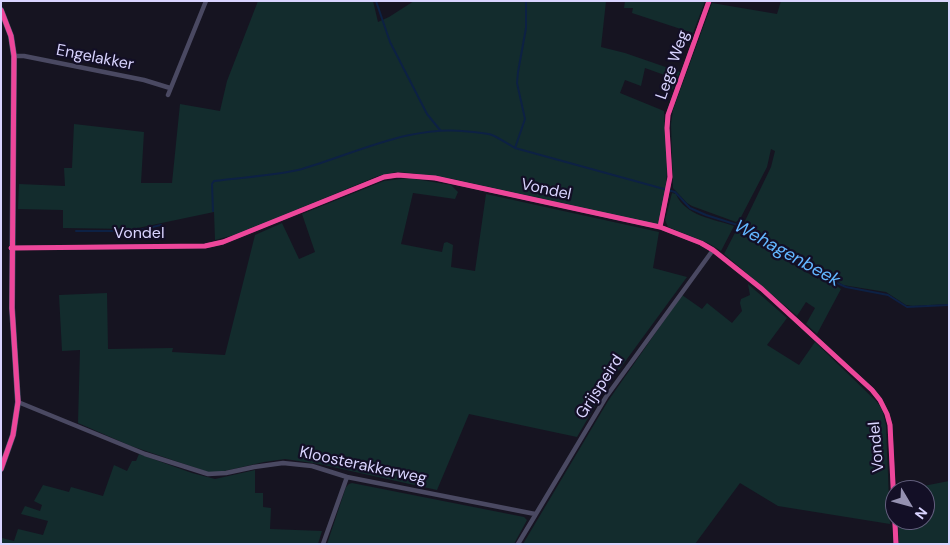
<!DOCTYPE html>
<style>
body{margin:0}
#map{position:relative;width:950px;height:545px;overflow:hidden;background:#161421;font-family:"DM Sans",sans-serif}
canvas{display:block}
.frame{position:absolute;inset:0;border:2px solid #d9d4ff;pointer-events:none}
.north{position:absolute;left:885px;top:480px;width:50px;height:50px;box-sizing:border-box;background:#130f26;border:1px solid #625e7d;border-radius:50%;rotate:127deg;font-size:14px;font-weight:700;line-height:20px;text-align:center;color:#d9d4ff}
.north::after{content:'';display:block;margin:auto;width:18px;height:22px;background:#9591b1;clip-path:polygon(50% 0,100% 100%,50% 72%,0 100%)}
</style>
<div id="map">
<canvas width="950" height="545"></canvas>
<div class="frame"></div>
<div class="north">N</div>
</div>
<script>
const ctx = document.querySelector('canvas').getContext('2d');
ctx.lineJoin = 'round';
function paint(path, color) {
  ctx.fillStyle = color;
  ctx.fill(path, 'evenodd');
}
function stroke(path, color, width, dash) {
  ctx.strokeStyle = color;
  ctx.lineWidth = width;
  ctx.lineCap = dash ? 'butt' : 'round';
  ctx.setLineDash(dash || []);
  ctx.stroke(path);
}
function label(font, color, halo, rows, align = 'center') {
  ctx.font = font + ' "DM Sans",sans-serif';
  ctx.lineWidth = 4.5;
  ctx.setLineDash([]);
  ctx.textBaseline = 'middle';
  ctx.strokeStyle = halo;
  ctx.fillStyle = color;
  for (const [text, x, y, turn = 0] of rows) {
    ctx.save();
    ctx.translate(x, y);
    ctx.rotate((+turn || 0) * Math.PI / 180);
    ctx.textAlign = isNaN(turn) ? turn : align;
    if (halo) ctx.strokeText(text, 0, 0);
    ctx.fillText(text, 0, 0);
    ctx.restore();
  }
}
paint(new Path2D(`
 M258,1H373L378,22L389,17L414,1H606L601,47L625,53L680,72L673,89L670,90V77L645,68L641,86L625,80L620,93L664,111L667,167L666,187L660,221L658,224H655L453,179L410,173L396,172L378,176L238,234L215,240L214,212L133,229L63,228V210L18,209L19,184L65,186L64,168H72L74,124L144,132L141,183H172L180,104L220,111L227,81Z
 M625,1H705L693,33L632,13L633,8H624Z
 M781,1H949V304L913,306L906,305L886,292L843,285L815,265L812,271L800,261L751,234L744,223L771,167L775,151L771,149L767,167L740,219L736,222L692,206L687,203L673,188L671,124L673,110L712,3L777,14Z
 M409,178L451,185L458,192L455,199L413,193L401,244L442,252L444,243L447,242L453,245L451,267L475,271L486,194L659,232L653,268L687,277L605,389L577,437L469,414L437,490L319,464L285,459L264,462L220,472H208L131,446L78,423L80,350L62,351L59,295L107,293L108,349L173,348L172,352L225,355L255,235L282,223L299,259L315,252L302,214L384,181Z
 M672,193L676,194C685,216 714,219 734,226L721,251L708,243L668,227L665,220Z
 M738,227L741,229L746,237L818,279L821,274L841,289L817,334L806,324L815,308L806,302L797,316L724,254Z
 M748,284L787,318L767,345L799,365L815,342L876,401L882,409L886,425L890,524L778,506L740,483L695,544H523L608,401L682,295L702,309L707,303L732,323L742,311L740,303L741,299L750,295Z
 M139,454L192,473L215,479L255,470V493H263V507L271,508L270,529L322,531L318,544H1L2,538L14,541L18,529L43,535L48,521L21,514L25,506L40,511L42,505L34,501L43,485L69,492L71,487L103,496L114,465L127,471L132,461H136Z
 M949,481V544H899L898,520H925V490H903Z
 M352,483L524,517L527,520L514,544H327L346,487L349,484Z`), '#132c2d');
stroke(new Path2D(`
 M376,1L390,42L427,114L440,130
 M515,148L525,119L517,83L518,72L526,28V1
 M213,211L212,184L214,181C243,177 274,176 302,169C357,153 413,123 473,132C479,133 486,133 492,135C499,138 508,144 515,148L675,192L690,208L706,215L744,227L747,233L816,274L821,270L837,283L846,287L888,295L907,307L949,305
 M76,231H136L161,225`), '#0d2144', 2);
stroke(new Path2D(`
 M14,56H24L144,80L170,88
 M168,95L206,1
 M660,227L670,177L667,128L668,115L709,1
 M11,248L205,246L223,242L384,177L398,175L435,178L660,227L701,243L713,250L762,289L872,390L880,400L887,414L890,425L896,544
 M18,402L145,454L208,474L226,473L254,467L283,463L312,466L347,477L535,514
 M323,544L347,477
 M518,544L606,397L713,250`), '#4a4962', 4.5);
stroke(new Path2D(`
 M1,10L11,36L14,56L12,308L18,402L13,435L1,469`), '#575674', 6);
stroke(new Path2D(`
 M1,10L11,36L14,56L12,308L18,402L13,435L1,469
 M660,227L670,177L667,128L668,115L709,1
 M11,248L205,246L223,242L384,177L398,175L435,178L660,227L701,243L713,250L762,289L872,390L880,400L887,414L890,425L896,544`), '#ed469a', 5);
label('16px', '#d9d4ff', '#130f26', [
 ["Engelakker",95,58,11],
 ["Lege Weg",673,65,-71],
 ["Vondel",546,190,12],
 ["Vondel",139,234],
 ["Grijspeird",600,387,-57],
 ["Vondel",877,447,-95],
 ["Kloosterakkerweg",363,466,12]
]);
label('italic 18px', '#62b6ff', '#130f26', [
 ["Wehagenbeek",787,254,29]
]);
</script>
